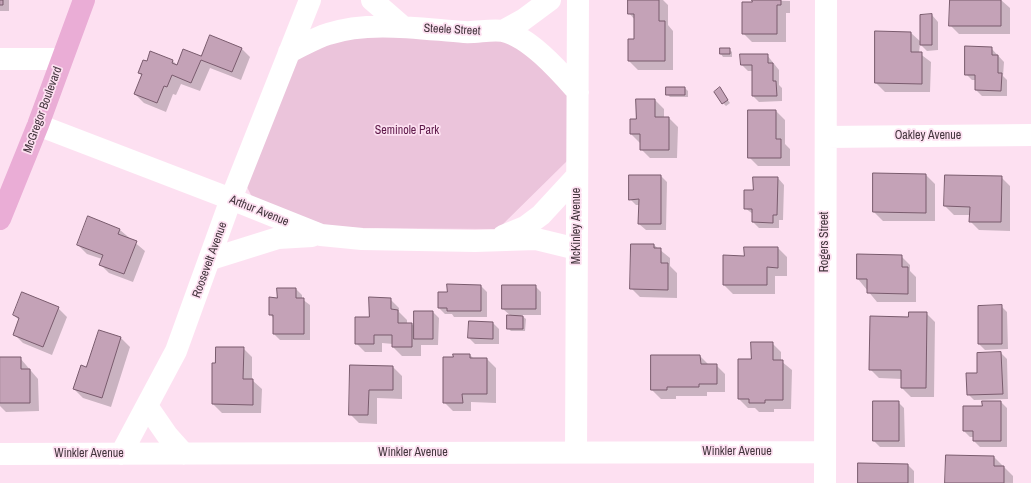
<!DOCTYPE html>
<style>
body{margin:0}
canvas{display:block;background:#fde0f1}
</style>
<canvas width="1031" height="483"></canvas>
<script>
const ctx = document.querySelector('canvas').getContext('2d');
ctx.lineJoin = 'round';
function paint(path, color) {
  ctx.fillStyle = color;
  ctx.fill(path, 'evenodd');
}
function stroke(path, color, width, dash) {
  ctx.strokeStyle = color;
  ctx.lineWidth = width;
  ctx.lineCap = dash ? 'butt' : 'round';
  ctx.setLineDash(dash || []);
  ctx.stroke(path);
}
function label(font, color, halo, rows, align = 'center') {
  ctx.font = font + ' "Archivo Narrow",sans-serif';
  ctx.lineWidth = 3.5;
  ctx.setLineDash([]);
  ctx.textBaseline = 'middle';
  ctx.strokeStyle = halo;
  ctx.fillStyle = color;
  for (const [text, x, y, turn = 0] of rows) {
    ctx.save();
    ctx.translate(x, y);
    ctx.rotate((+turn || 0) * Math.PI / 180);
    ctx.textAlign = isNaN(turn) ? turn : align;
    if (halo) ctx.strokeText(text, 0, 0);
    ctx.fillText(text, 0, 0);
    ctx.restore();
  }
}
paint(new Path2D(`
 M339,35L500,37L539,59L567,91V161L498,229L332,228L252,197L246,185L294,62Z`), '#ebc4db');
paint(new Path2D(`
 M0,0H9V11H0Z
 M629,0H663L668,5V25L673,31V70H638L629,61L635,40V20L629,13Z
 M753,0L790,1V13H786V42H752L743,33Z
 M951,0H1001L1010,8V34H959L950,25Z
 M932,15L938,22V50L927,51L920,44L919,53L931,62L930,92H885L876,83L911,33L921,42Z
 M241,48L250,57L241,80L210,68L200,91L181,84L176,95L173,94L166,112L144,103L135,94L142,76L139,73L147,62L151,53L173,61L178,66L202,58Z
 M991,48L1004,62L1003,76L1007,80V96H982L976,90V80H972L966,74Z
 M729,49L732,52V57H723L721,54Z
 M767,55L779,70V85L782,88V101L759,102L753,96V71H748L742,65Z
 M685,88L688,91V97H670L667,94Z
 M722,92L730,103L726,106L723,103Z
 M655,100L664,109V118H669L678,127L677,158H650L641,149L640,143L631,134L637,120Z
 M776,111L785,120V144L790,149V166H758L749,157Z
 M874,174L926,175L935,184V221H883L874,212Z
 M661,176L667,182L666,230H646L639,224L640,205H636L630,199Z
 M1001,177L1010,186V231L979,230L970,221V215H954L945,206Z
 M778,178L784,185L783,220H779V228H759L753,222V214L745,208L754,191Z
 M120,230L145,251L133,282L109,273L100,264L102,259L87,254L78,245Z
 M654,245L670,258V266L677,273V298L640,297L631,288Z
 M778,248L787,257V276H775V294H733L724,285L745,257Z
 M901,256L910,265V271L916,277V302H877L858,279Z
 M481,286L487,292V317H454L452,314H445L439,308L448,293Z
 M535,286L541,292V315H521L526,319L525,331H511L508,328L511,316L503,309Z
 M296,289L302,295V299L310,305V340H280L274,334V319L270,314L278,299Z
 M390,299L399,308V312L407,320V324H412L415,327L433,312L439,318L438,345H421V356H402L393,347V344L382,343V352H365L356,343L370,318Z
 M1001,306L1007,312L1008,349L985,350L979,344Z
 M58,308L67,317L52,355L23,343L14,334L19,320L14,315Z
 M926,313L935,322L934,397H911L902,388V379L879,378L870,369L909,318Z
 M493,323L499,329V344H475L469,338Z
 M99,331L121,338L130,347L111,407L83,398L74,389L87,368Z
 M772,343L781,352V361L792,370L791,409H774V412H759L755,408H748L739,399L752,360Z
 M243,348L252,357V380L262,389L261,413H222L213,404Z
 M1001,353L1007,359L1008,399L974,400L968,394L978,374Z
 M470,355L474,359H487L496,368V403L471,402V411H453L444,402L454,358Z
 M652,356H700L709,365H716L725,374V392H707V396H676V399H661L652,390Z
 M0,358H20L38,379L39,411L6,412L0,406Z
 M351,366L393,367L402,376V399L377,398V424L359,423L350,414Z
 M898,402L904,408L905,447H880L874,441Z
 M1001,402L1007,408V447H980L974,441V437H970L964,431V407H983Z
 M994,457L1013,476V483H946Z
 M908,465L914,471V483H859Z`), '#0003');
const building = new Path2D(`
 M0,0H3V5H0Z
 M628,0H659V21H665V61H628V39H634V14H628Z
 M752,0H781V5H777V34H742V2H752Z
 M950,0H1001V26H949Z
 M932,14V45H920V15Z
 M875,31L911,32V52H922V84L875,83Z
 M210,35L242,48L232,72L201,60L191,83L172,75L167,87L164,86L157,103L134,94L142,74L138,73L143,60L147,61L150,51L173,60L172,63L177,65L183,49L201,56Z
 M965,46L992,47V55H998V73H1002L1001,91L975,90V75H965Z
 M720,48H730V54H720Z
 M740,54H768V63H773V81H776L777,96H752V65H741Z
 M666,87H685V95H666Z
 M720,87L728,100L722,104L714,92Z
 M636,99H655V117H669V150H640V134H630V119H636Z
 M748,110H776V139H781V158H748Z
 M873,173L926,174V213L873,212Z
 M629,175H661V224H638L639,199L629,200Z
 M945,175L1002,176L1001,222H969L970,207L944,206Z
 M753,177H778L777,215H773V223L752,222V209H744V190H753Z
 M88,216L120,229L118,234L137,241L124,274L99,265L103,255L77,245Z
 M631,244H654V248H661V263H668V290L630,289Z
 M744,247H778V268L767,267V285H723V255L744,256Z
 M857,254L902,255V267H908V294L867,293V279H857Z
 M447,284L481,285V311H447V308H438V292H447Z
 M502,285H536V309H502Z
 M277,288H296V298H304V334H273V315H269V297L277,298Z
 M22,292L59,307L43,347L13,335L19,318L13,315Z
 M369,297L391,298V309L398,310V323H412V347H392V335H374V344H355V317H369Z
 M1002,305V344H978V306Z
 M414,311H433V339H414Z
 M909,312H927L926,388H901V370H869L870,316L908,317Z
 M507,315L523,316V329H507Z
 M469,321L493,322V339L468,338Z
 M99,330L121,337L102,398L73,389L81,365L86,367Z
 M751,342H773V360H783V400H765V403H749V399H738V359H751Z
 M216,347H244L243,379H253V405L212,404V363H215Z
 M1001,352L1003,394L967,395L966,373H977V353Z
 M453,354H470V358H487V394H462L463,403H443V357H453Z
 M651,355H700L701,364H717V384H699V387H667V390H651Z
 M0,357H21V369H30V403H0Z
 M350,365L393,366V390H369L368,415H349Z
 M873,401H899V441H873Z
 M982,401H1001V441H973V431H963V406H982Z
 M946,455L994,456V466H1004V483H945Z
 M858,463L908,464V483H858Z`);
paint(building, '#c4a2b7');
stroke(building, '#795b6d', 1);
stroke(new Path2D(`
 M372,0L402,26
 M503,31L523,20L550,0
 M289,52C302,46 315,38 328,34C369,20 422,29 464,32C476,33 491,29 503,31C530,37 561,73 578,92
 M0,59H61
 M38,125L231,199L321,235L362,239L475,241L536,239L577,249
 M826,137L1031,135
 M503,236L525,227L541,215L577,176
 M211,259L278,238L312,236
 M147,406L167,435L184,454
 M576,452L578,0
 M0,454L825,452
 M121,454L176,351L231,199L310,0
 M825,483L826,0`), '#fff', 22);
stroke(new Path2D(`
 M0,219L38,125L84,0`), '#eaadd6', 22);
label('12px', '#43353d', '#fde0f1', [
 ["Steele Street",452,30,3],
 ["McGregor Boulevard",43,110,-70],
 ["Oakley Avenue",928,136],
 ["Arthur Avenue",259,211,22],
 ["McKinley Avenue",577,226,-90],
 ["Rogers Street",825,242,-90],
 ["Roosevelt Avenue",210,260,-70],
 ["Winkler Avenue",737,452],
 ["Winkler Avenue",413,453],
 ["Winkler Avenue",89,454]
]);
label('12px', '#5e194a', '#fde0f1', [
 ["Seminole Park",407,131]
]);
</script>
